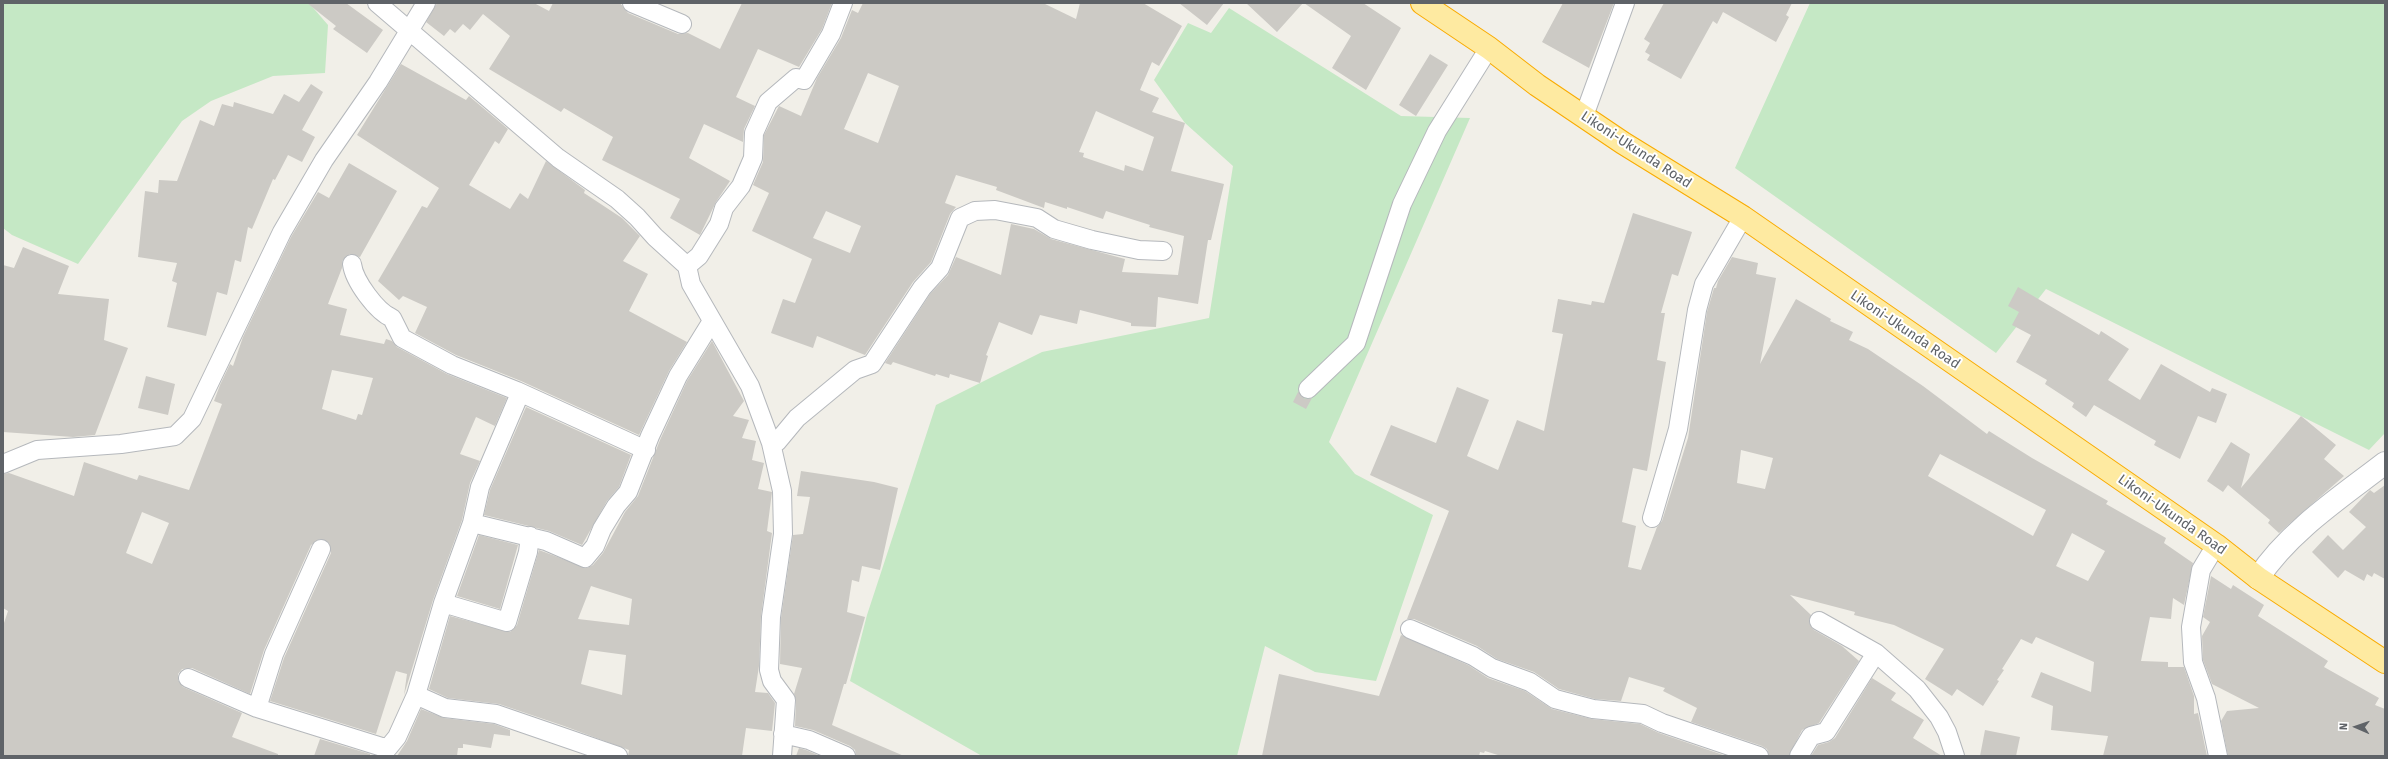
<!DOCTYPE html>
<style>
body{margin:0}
#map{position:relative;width:2388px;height:759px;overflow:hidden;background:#f1efe8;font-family:"Fira Sans",sans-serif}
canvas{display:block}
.frame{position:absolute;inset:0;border:4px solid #5f6368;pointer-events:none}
.north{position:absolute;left:2336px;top:707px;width:40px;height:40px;-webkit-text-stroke:3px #fff;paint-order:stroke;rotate:272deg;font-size:11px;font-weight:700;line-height:16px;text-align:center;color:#5f6368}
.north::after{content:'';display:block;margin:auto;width:14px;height:18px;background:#5f6368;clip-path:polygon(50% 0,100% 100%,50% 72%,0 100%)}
</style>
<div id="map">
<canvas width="2388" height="759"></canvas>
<div class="frame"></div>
<div class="north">N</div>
</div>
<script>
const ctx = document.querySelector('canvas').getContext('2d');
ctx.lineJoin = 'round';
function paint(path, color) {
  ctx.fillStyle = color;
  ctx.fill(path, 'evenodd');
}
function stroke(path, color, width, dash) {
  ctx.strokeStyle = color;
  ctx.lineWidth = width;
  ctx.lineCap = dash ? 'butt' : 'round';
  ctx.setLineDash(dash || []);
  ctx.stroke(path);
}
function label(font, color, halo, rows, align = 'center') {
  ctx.font = font + ' "Fira Sans",sans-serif';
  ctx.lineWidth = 4;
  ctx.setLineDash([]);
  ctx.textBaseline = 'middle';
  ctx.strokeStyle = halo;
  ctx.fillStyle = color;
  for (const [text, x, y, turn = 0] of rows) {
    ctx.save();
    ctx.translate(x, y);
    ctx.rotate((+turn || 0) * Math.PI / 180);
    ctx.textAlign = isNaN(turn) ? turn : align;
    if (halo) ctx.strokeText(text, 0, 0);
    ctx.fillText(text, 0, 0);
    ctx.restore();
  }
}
paint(new Path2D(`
 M3,3H309L328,25L325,73L273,76L211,101L182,121L78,264L12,235L3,228Z
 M1810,3H2385V433L2369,450L2046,289L1996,353L1735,168Z
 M1229,8L1401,116L1470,118L1329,442L1355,474L1433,515L1376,681L1315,672L1265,646L1237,756H982L850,681L867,615L936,405L1042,352L1209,318L1233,166L1185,123L1154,80L1188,23L1211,33Z`), '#c5e8c5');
paint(new Path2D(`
 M307,3H346L383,30L367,53L333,29L336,26Z
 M437,3H534L549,11L553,3H620L628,13L678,34L688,33L720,49L742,3H832L822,29L799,67L758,49L736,97L755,106L744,129L743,142L704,124L689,158L730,181L716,202L700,235L670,218L680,199L602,160L613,137L564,108L561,112L489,69L510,36L483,14L470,30L463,24L455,33L450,29L444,36L426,22Z
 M863,3H1043L1076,19L1080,3H1143L1182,26L1159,66L1152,62L1140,90L1159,98L1152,112L1185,123L1171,171L1224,184L1211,240H1208L1198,304L1158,297L1156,327L1131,326V323L1080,310L1077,324L1040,315L1032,335L999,322L986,355L988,356L980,383L950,374L949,378L936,374L935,376L893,362L891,365L885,363L930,294L948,275L956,257L1001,275L1011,224L1034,229L1051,239L1125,259L1122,272L1178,275L1184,236L1149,227L1150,225L1106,211L1103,219L1067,207V209L1045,202L1044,208L996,190L997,187L956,175L945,203L956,207L950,214L931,262L913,282L865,355L817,336L813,348L771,333L783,299L795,303L812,259L752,231L769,193L753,185L763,162L764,135L779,106L801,116L817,78L841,38L852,10L858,13ZM868,73L899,86L878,143L844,129ZM1096,111L1154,137L1143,171L1125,165L1124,171L1083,157L1084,153L1079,152ZM826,211L861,226L850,253L813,238Z
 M1179,3H1224L1207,25Z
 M1246,3H1303L1277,32Z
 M1304,3H1363L1401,28L1366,90L1332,68L1351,36Z
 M1563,3H1614L1589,68L1542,42Z
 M1664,3H1792L1786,15L1789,17L1776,42L1723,12L1717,24L1713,21L1681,79L1647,60L1650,55L1645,52L1650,43L1644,39Z
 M1430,54L1448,65L1416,116L1399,105Z
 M401,64L466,100L469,96L508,129L499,144L495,141L469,185L510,209L520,193L528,199L546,161L585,190L584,193L622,218L640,236L623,261L648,274L629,311L687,342L669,371L639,435L521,381L456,355L415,333L427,307L403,296L399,300L378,281L422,206L427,208L439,188L357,135Z
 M311,84L323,92L302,130L315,137L302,162L288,155L275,180L273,179L252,229L248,227L241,262L235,260L227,295L217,292L206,336L167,327L177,283L172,281L177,263L138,257L145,191L158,193L159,180L177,181L200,120L214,126L222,104L233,107L234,102L273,114L284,94L299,102Z
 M349,163L397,191L360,257L350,254L342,261V268L328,304L347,309L340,335L384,344L386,339L392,341L397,347L447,374L507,398L495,426L476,417L460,454L480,461L470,483L462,520L433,600L404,695L407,674L396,671L376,734L270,701L284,658L331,553L329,543L320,539L311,545L264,650L250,694L192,668L182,669L178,674V680L183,687L242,713L232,737L278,754V756H3V626L8,611L3,608V474L9,473L74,496L84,462L137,480L139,475L189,490L222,404L214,401L220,385L230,364L233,366L243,337L291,237L318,192L329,198ZM332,370L373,378L362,415L358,414L356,420L322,409ZM142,512L169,523L152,564L126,553Z
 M1633,213L1692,232L1678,276L1672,274L1661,313H1665L1657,360L1666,362L1650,455L1647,471L1633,468L1622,522L1636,526L1628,567L1641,570L1657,527L1662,521L1688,438L1707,312L1714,288H1716L1718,281L1732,257L1758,263L1756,274L1776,278L1760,364L1796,299L1831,319L1830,321L1853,332L1849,340L1868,349L1923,386L1987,434L1989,431L2032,458L2108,501L2106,504L2166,538L2164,543L2193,563L2184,605L2173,598L2171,619L2150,617L2141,661L2168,662V667H2184L2194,696V714L2198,713L2207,756H2103L2108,736L2051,730L2053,706L2031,697L2041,672L2091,692L2094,662L2036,637L2032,644L2021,639L2002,669L2004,670L1997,680L1999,681L1983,706L1957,689L1952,696L1925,679L1944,649L1894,625L1854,615L1855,612L1790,595L1811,615L1809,622L1814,630L1842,646L1859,661L1819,723L1802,730L1789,756H1769L1767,749L1762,746L1691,722L1697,708L1663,691L1665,688L1629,677L1621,701L1595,699L1559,689L1534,672L1497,659L1477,646L1414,619H1407L1449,511L1370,475L1391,425L1436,443L1457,387L1489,400L1467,456L1498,470L1517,420L1544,431L1563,334L1552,332L1558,299L1591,305L1592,301L1604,303ZM1741,450L1773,458L1765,489L1737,483ZM1940,454L2046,510L2033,536L1928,476ZM2072,533L2105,551L2088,581L2056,566Z
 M23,247L69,266L58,294L109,299L104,340L128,348L95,435L73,437L3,432V265L14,268Z
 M2018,287L2099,335L2101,331L2129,349L2108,380L2140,400L2161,364L2210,392L2212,388L2227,394L2216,423L2198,416L2180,459L2154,445L2156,441L2094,405L2086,417L2072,407L2074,403L2045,384L2047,380L2016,362L2031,335L2012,325L2019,312L2008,306Z
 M712,341L744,401L733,416L749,420L742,438L756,441L752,460L764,463L758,489L772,492L767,531L772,533L761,616L759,666L755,692L768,693L775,703L772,731L746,728L742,756H628L629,750L564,726L499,704L448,698L429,689L450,616L510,632L517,625L539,550L587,568L593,565L603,553L625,512L638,496L660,440L687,381ZM591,586L632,599L629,625L578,619ZM589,650L626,655L622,695L581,684Z
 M146,376L175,384L168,415L138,408Z
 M1298,392L1305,399L1312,398L1306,409L1293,402Z
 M526,407L631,455L619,487L607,501L582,545L549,531L484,515L490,490Z
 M2301,416L2336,445L2324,459L2344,476L2279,533L2268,523L2270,520L2228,485L2223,492L2207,481L2231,442L2250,454L2241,488Z
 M801,471L874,482L898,488L880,570L862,566L859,582L852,580L847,612L865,617L846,684H844L832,725L904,756H856L855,750L850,746L813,730L795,726L796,701L794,694L802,668L780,664L781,618L793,535L803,534L810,497L797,496Z
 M2385,485V579L2374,573L2372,577L2367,574L2364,581L2345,570L2338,578L2312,552L2328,535L2343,550L2366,527L2349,512L2370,490L2374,493Z
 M479,535L518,545L500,609L457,596Z
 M2211,576L2231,589L2233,585L2264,605L2258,616L2328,661L2324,667L2379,698L2375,705L2385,709V756H2228L2221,721L2227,711L2259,708L2212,684L2203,660L2202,636L2210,622L2203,617Z
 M1401,635L1468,665L1488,678L1525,691L1552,709L1592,719L1640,724L1659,733L1726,756H1501L1485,751L1484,753L1480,752L1479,756H1262L1279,674L1379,696Z
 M1872,678L1896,693L1891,700L1924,720L1913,738L1942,756H1811L1818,745L1829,742L1835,738Z
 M421,709L444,718L494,724L510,730V736L494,734L491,748L463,744V748H458L457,756H397L407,741Z
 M1985,730L2020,737L2016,756H1980Z
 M320,739L370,754V756H314Z
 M799,748L806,750L820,756H796Z`), '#cccac5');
const minor = new Path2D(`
 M377,3L558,158L617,199L637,217L655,237L687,266L691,284L750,386L771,443L782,491L783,534L771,617L769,670L772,681L786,700L782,756
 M632,3L682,24
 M1584,116L1625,3
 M352,264C354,281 377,312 392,318L402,338L452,365L517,391L646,450
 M687,266L699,256L719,224L724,208L741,186L753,158L754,133L768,102L796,78L804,80L831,34L843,3
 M1308,389L1356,343L1402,204L1437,131L1489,48
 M771,443L777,442L797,418L855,370L872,364L922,288L940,268L960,218L975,211L995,210L1037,218L1054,229L1092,240L1139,250L1163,251
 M3,464L37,450L121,444L175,436L192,419L282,232L324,160L378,82L426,3
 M1652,518L1678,429L1697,310L1704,284L1743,217
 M472,523L546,541L585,558L595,546L602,529L616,506L628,492L650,436L678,376L712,321
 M2216,545L2201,570L2191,627L2193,662L2206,698L2218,756
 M443,603L472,523L480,487L518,398L517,391
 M1819,621L1876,653L1917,689L1939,717L1947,732L1955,756
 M1410,629L1473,656L1492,668L1530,682L1555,699L1593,709L1643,714L1662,723L1759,756
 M188,678L257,708L382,747L388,748L397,737L416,695L445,708L496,714L618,756
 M416,695L443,603L507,622L528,552L530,536
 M257,708L274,654L321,549
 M783,734L809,740L846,756
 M1799,756L1811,736L1826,732L1876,653`);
const tertiary = new Path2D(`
 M2258,578C2289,531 2341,497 2385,463`);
const trunk = new Path2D(`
 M1422,3L1489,48L1537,85L1623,143L1743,217L2216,545L2258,578L2385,662`);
stroke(minor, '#b5b8bc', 20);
stroke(tertiary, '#b5b8bc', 24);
stroke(trunk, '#f9ab00', 24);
stroke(minor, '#fff', 18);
stroke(tertiary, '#fff', 22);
stroke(trunk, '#feeaa1', 22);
label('14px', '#5f6368', '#fff', [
 ["Likoni-Ukunda Road",1636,150,33],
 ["Likoni-Ukunda Road",1905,330,34],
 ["Likoni-Ukunda Road",2172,515,35]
]);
</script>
